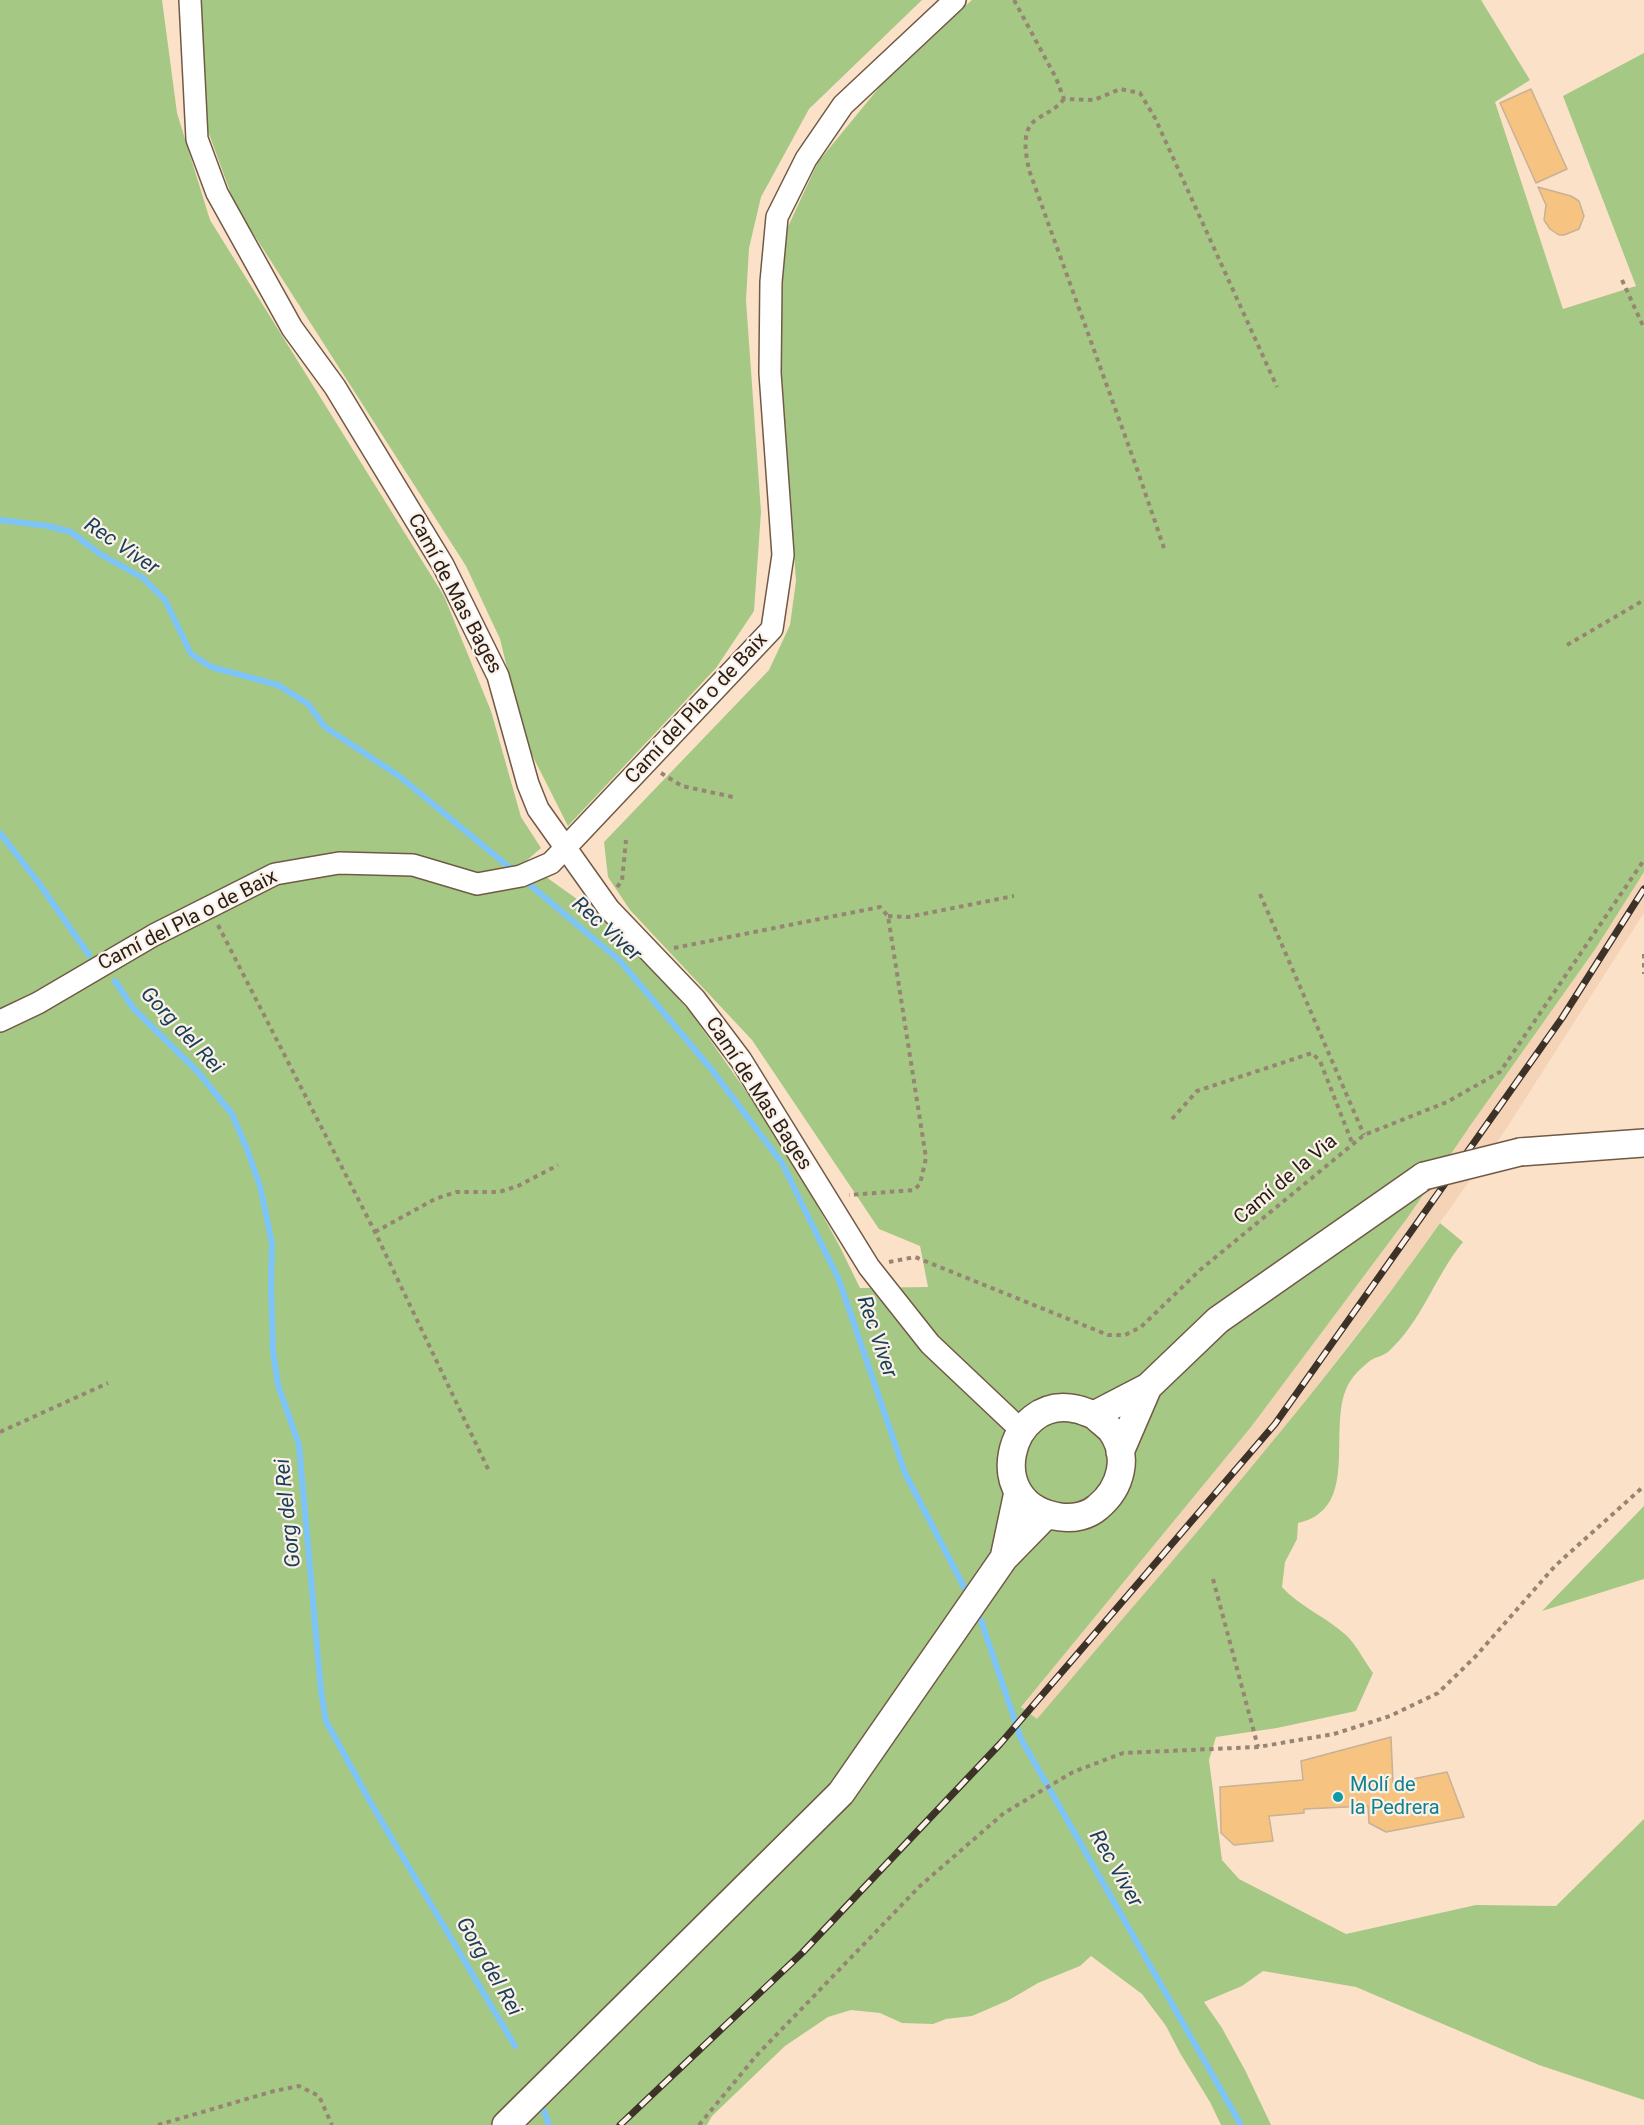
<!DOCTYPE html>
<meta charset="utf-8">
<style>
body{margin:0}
canvas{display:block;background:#fce1c9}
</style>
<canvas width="1644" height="2125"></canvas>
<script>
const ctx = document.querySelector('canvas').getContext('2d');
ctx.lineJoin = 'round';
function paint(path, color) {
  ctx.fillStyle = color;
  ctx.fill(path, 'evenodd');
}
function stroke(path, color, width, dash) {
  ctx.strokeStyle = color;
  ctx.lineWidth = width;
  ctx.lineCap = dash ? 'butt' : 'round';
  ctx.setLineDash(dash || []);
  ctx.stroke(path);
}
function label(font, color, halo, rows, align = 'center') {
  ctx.font = font + ' Roboto,sans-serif';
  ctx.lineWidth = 4.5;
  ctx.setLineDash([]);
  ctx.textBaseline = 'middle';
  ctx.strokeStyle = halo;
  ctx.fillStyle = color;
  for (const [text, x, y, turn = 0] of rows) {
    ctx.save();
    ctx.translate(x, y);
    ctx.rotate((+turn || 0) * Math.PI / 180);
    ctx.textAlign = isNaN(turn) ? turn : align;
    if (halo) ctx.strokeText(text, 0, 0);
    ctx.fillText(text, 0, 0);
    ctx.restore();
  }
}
paint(new Path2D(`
 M1644,872V913L1504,1132L1408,1268L1275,1441L1037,1720L1021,1707L1251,1427L1408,1217L1472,1123L1596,948Z`), '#f4d3b7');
paint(new Path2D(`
 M0,0H162L177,113L210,220L444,596L491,711L521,817L541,848L525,862L612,924L691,1013L784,1145L840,1247L860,1288L928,1287L920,1246L879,1229L752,1040L630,910L608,877L604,842L769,670L790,625L796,581L779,336L786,231L818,162L891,73L972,0H1481L1530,80L1495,102L1563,309L1636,286L1563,96L1644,53V872L1596,948L1472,1123L1408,1217L1251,1427L1021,1707L1037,1719C1175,1557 1317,1398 1440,1223L1463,1242C1435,1276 1421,1323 1388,1352C1383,1356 1376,1357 1371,1360C1362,1367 1352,1376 1347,1387C1327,1430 1361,1509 1298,1523L1297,1539L1285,1562L1282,1587C1301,1608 1329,1618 1349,1638C1358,1648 1365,1662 1373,1673L1356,1711L1277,1728L1216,1737L1209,1760L1222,1860L1239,1879L1346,1934L1476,1905L1556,1906L1644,1819V2100L1539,2065L1356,1987L1263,1971L1242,1986L1204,2002L1222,2028L1246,2072L1271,2125H1221L1210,2102L1180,2053L1166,2026L1142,1994L1091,1956L1080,1966L1038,1983L1009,2000L972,2016L946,2019L933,2024L902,2023L880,2013L851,2010L828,2017L785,2046L712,2116L707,2125H0Z
 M198,0H922L809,109L761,197L749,248L746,300L761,512L754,611L716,668L568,826L525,741L500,639L466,566L235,205L205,123Z
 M1644,1506V1579L1542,1611Z`), '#a5c885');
stroke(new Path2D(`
 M0,520L48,526L71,532L100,554L143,578L165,600L191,654L211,667L278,685L308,704L325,727L399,776L515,872
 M0,833L38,882L89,955
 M523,879L620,961L712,1070L782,1163L839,1280L905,1473L964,1587
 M115,981L133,1008L198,1072L232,1114L247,1149L260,1186L272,1243L271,1284L273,1351L278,1385L299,1445L321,1691L326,1721L372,1805L515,2046
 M981,1620L1021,1739L1241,2125
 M544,2111L549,2125`), '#7dc5f8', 6);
const building = new Path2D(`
 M1531,89L1567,169L1536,183L1500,103Z
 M1538,187L1571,196L1579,201L1584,216L1579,229L1564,235H1559L1550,229L1544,220L1546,205Z
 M1391,1737L1393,1783L1447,1772L1464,1817L1386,1832L1369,1823L1368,1806L1304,1809V1813L1269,1816L1273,1841L1234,1845L1221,1833L1220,1787L1303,1780L1301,1761Z`);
paint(building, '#f7c381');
stroke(building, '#c7b197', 1.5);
const minor = new Path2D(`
 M190,0L197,139L217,193L292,328L335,387L443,565L498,676L528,784L538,809L609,909L695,999L741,1060L869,1267L930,1344L1021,1430
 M0,1021L38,1003L154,935L275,874L339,863L413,865L477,884L521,876L551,863L772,629L783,555L770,373L771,282L777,217L806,159L843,105L955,0`);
const tertiary = new Path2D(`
 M1520,1152L1644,1143
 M1094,1415C1099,1420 1106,1425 1111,1430C1130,1456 1121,1488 1098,1507C1088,1516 1073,1519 1060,1517C980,1506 1008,1394 1076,1409C1082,1410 1088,1413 1094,1415L1148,1387L1218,1320L1424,1176
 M1120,1452L1148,1387
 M1004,1558L1018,1492
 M506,2125L841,1793L1004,1558L1046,1515`);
stroke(minor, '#715a45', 24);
stroke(tertiary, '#715a45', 30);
stroke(new Path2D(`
 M1014,0L1056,78L1064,99L1094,100L1120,89L1140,93L1155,118L1277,387
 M1064,99C1054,111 1049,111 1037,119C1020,130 1026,154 1029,170L1137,469L1164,548
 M1622,280L1644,328
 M1567,645L1644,600
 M661,773L682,786L733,797
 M617,887L622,881L626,840
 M1260,894L1364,1135
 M888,916L908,917L1014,896
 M218,925L375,1232L489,1471
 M674,948L880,907L888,916L926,1158L920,1184L914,1190L849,1195
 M1644,954V974
 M1172,1119L1197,1091L1312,1053L1320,1061L1353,1145
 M375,1232L435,1199L456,1192H499L518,1186L558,1165
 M889,1262L915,1257L1108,1335H1125L1141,1327L1200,1270L1364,1135L1447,1102L1500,1072L1644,860
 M0,1432L108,1383
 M1213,1579L1258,1747
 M158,2125L274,2091L299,2086L319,2096L332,2125
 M699,2125L756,2056L920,1886L1004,1813L1073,1772L1123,1753L1258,1747L1334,1734L1390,1716L1438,1693L1476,1656L1555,1566L1644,1486`), '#978574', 4, [4.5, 4.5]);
stroke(minor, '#fff', 21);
stroke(tertiary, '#fff', 27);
const rail = new Path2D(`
 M620,2125L802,1953L1000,1744L1275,1424L1562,1018L1644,889`);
stroke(rail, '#3d3228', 7);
stroke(rail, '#fcf1e8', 4.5, [14]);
const tertiaryBridge = new Path2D(`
 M1424,1176L1520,1152`);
stroke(tertiaryBridge, '#715a45', 30, []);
stroke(tertiaryBridge, '#fff', 27);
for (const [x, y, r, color] of [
 [1338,1797,6,"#0f9aa8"]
]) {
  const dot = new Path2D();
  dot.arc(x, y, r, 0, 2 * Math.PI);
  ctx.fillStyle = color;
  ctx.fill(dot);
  stroke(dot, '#fcf1e8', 2);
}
label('20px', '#271e15', '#fcf1e8', [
 ["Camí de Mas Bages",454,594,62],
 ["Camí del Pla o de Baix",697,709,-47],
 ["Camí del Pla o de Baix",188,921,-27],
 ["Camí de Mas Bages",758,1094,57],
 ["Camí de la Via",1286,1180,-40]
]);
label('20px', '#0d838f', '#fcf1e8', [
 ["Molí de",1350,1786],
 ["la Pedrera",1350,1809]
], 'left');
label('italic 21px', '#18405a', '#fcf1e8', [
 ["Rec Viver",121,547,34],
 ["Rec Viver",606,930,42],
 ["Gorg del Rei",181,1031,47],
 ["Rec Viver",876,1337,71],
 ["Gorg del Rei",289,1513,-96],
 ["Rec Viver",1115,1869,60],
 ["Gorg del Rei",488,1967,60]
]);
</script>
